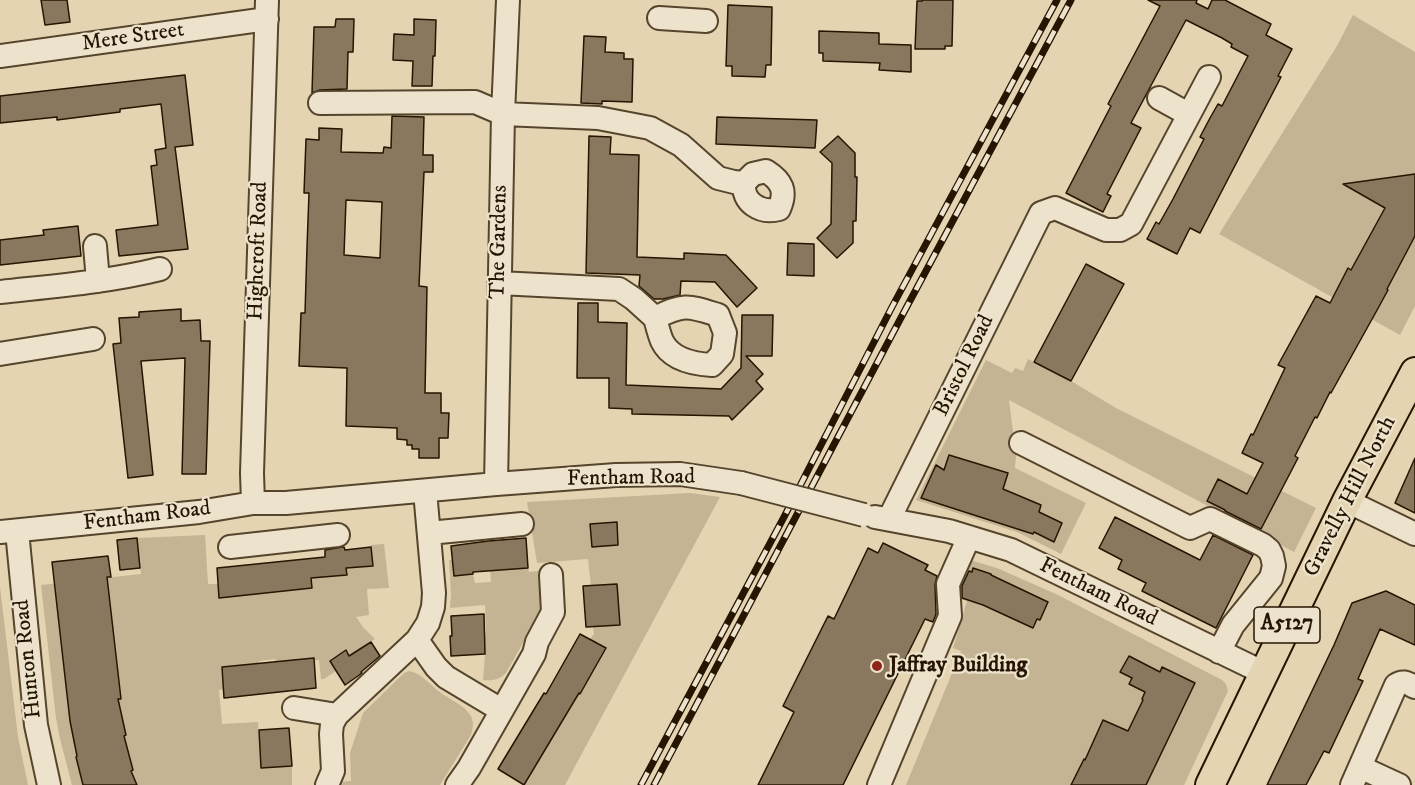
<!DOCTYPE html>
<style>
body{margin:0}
canvas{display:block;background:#e4d4b2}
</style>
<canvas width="1415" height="785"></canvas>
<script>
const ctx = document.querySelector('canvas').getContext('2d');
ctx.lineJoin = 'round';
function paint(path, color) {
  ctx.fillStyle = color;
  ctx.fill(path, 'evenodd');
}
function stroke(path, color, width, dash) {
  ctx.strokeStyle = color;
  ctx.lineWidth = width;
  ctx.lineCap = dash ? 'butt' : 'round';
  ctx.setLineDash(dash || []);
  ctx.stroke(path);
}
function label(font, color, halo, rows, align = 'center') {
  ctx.font = font + ' "IM FELL DW Pica",serif';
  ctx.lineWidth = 4.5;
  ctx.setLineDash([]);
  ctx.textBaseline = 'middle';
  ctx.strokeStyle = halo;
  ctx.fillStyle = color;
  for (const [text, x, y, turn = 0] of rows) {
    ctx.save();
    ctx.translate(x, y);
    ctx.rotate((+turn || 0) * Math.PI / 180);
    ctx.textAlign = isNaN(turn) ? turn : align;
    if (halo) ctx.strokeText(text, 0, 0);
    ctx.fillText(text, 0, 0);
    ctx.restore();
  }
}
paint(new Path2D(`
 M1353,15L1415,52V306L1400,335L1219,234L1337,46Z
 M1028,359L1071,381L1116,408L1316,508L1294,552L1009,400L1016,456L1015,468L1086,503L1061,554L1017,532L916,500L986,360L1012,373L1015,368L1023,371Z
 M690,493L720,497L565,785H524L570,708L578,692L580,693L606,649L590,639L594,634L593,626L620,625L617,585L591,586L588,559L537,563L527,502Z
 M205,535L208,584H218L275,592L312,588L311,576L347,575L346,568L372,566L371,545L384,544L389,588L367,589L369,615L356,617L363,627L375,639L349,656L346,651L330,661L336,671L324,679H321L319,660L276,662L275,659L259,661V664L222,668L224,689L219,690L222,724L258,722L261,768L292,766V785H72L60,739L56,718L41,585L141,574L137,538Z
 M967,559L997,568L1058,595L1222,680L1226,684L1228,691L1184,785H906L961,651L953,648L967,601L957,598Z
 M449,560H452L455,576L473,574L475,583L491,582L490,569H509L528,568L529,572L538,571L541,611L506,673C499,680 492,681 483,680L485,654L484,634L486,633L485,605L450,608L451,593Z
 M0,587L18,737L28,785H0Z
 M409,671C422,673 431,686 441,693C451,700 464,705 471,716C474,723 473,728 471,735L440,785H336V782L351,781L350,753L363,713L404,673Z`), '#c4b494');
const building = new Path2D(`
 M41,0H67L70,22L45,25Z
 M922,0H953L952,46H945V49H915L917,1H922Z
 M1148,0H1197L1196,3L1208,9L1212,0H1225L1271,24L1266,35L1292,49L1278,76L1281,77L1200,233L1190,228L1177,254L1147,239L1156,222L1159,224L1173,199L1204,139L1200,137L1210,118L1218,104L1222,106L1248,56L1231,47L1232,44L1222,38L1186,20L1131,123L1141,128L1107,194L1111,196L1103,212L1066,193L1111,106L1108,104L1160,6Z
 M728,5L772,7L771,65H766L765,77L732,76V66H726Z
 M336,19H354L353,52H348L347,89L320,90L312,93L314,27H335Z
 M414,19L436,20L435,56H433L432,86H412L413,61L393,60L394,34L414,35Z
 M819,31L879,33V44L911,45V72L879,70L880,63L823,61V53H819Z
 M584,36L606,37L605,52L624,53V59H633L632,102L602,101V104L581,103Z
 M185,75L193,145L175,147L188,249L119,256L116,230L158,225L151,166L157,165L155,150L166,148L161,104L120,109V112L57,120V117L0,123V96Z
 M392,116L424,117L423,155H433V172H424L419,286L427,287L425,393H441V413H449L448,438H439V458H419V449H412V445H407V440L397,439V428L346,426L347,368L299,366L301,313H305L307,247L309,193H304L306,139L319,140V128L342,129L341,152L383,153L384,147L391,148ZM346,200L382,202L380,258L344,255Z
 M717,117L817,120L815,148L716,144Z
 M589,136L611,137L610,154L639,155L637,257L684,259V253L726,255L757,288L737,307L715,282L681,281L680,295L663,299H654L639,286L640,275L586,273Z
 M838,136L855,153V177H857L856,221H853V243L837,258L817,238L831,224L832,163L820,152Z
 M1415,174V236L1387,289L1388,290L1376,312L1331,393L1330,392L1317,418L1315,417L1295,456L1298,458L1261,529L1225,511V510L1207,501L1218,479L1247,494L1263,463L1242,453L1251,434L1253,435L1285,368L1278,365L1316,296L1330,303L1348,268L1351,270L1385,208L1343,184Z
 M78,226L81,256L0,265V240L44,235L43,230Z
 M788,243L814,244V276L787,275Z
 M1086,264L1124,284L1071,381L1034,362Z
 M578,303H598V322L627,323L626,385L721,389L741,368L742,315H773L772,356H746L763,374L756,381L763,389L732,420L729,416L632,414V409L609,408V378H577Z
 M181,309V321L200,320L201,341H210L206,474H182L185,358L141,361L153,475L128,478L113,344L121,343L119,318L139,317V312Z
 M949,455L1008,473L1003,489L1041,505L1039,512L1062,523L1054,542L1034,532L1033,534L921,498L936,465L944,470Z
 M1415,458V513L1395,503Z
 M1115,517L1200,560L1213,535L1253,555L1216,628L1142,591L1146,583L1118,569L1122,560L1099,548Z
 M617,522L618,545L592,547L590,524Z
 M137,538L140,568L120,570L117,540Z
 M526,538L528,568L473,572V574L454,576L451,546L488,541Z
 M883,543L928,565L925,570L937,576L935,585L936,614L933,622L925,619L843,785H758L794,712L783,706L828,616L834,619L868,548L878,553Z
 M342,547H344L345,550L371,547L373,566L346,568L347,575L311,578L312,588L219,598L217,568L325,557V550Z
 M108,556L111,577H107L121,699H118L126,735L124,736L133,770L131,771L137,785H83L76,757L77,756L70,721L52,562Z
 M973,568L991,574V575L1048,602L1040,620L1037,619L1033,628L983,605L962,598V586L969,571L972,572Z
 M617,584L620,625L586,627L583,586Z
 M1386,591L1415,605V645L1380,629L1358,679L1363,681L1329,753L1324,751L1306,785H1267L1334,645L1352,603Z
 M484,614L485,654L451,656L450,636H452L451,616Z
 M580,634L606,648L580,694L579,693L524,785L498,769L544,693L546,694Z
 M371,642L380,656L361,672L362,673L358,676L345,685L330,661L346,650L349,656Z
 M1129,656L1160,672L1162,667L1195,683L1146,785H1071L1084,759L1085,760L1103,720L1128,731L1143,700L1142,699L1145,692L1129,684L1132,678L1120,672Z
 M314,658L316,688L224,698L222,667Z
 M289,728L292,766L261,768L259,730Z`);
paint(building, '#89785d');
stroke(building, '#261500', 1.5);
const minor = new Path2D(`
 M659,18L706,21
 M0,56L267,19
 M1159,98L1188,114
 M320,103L475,102L503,114L598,118L650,128L681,145L718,178L734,182L744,183L753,174L766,171C782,181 787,191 779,209C760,214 742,202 744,183
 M95,246L98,281
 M499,283L619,289L634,299L655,318C684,303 689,306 718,315L725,333L722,354L712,365C694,364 671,360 662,341C659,334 657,325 655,318
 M0,292C54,286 107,282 160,269
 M0,354L93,339
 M1021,443L1190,528L1210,519L1263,545L1269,550L1272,556L1274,566L1271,578L1233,625L1219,652
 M496,484L503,114L508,0
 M1347,501L1415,534
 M253,503L252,473L267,0
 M875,517L949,531L1011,550L1264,673
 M889,519L1041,213L1055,208L1106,230H1120L1131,224L1209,77
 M17,531L36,725L49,785
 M0,532L199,512L253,503H286L496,484L616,475L680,474L741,483
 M429,533L522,524
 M230,547L338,535
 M417,640L436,667L446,677L501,710
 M294,708L337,715
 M1360,767L1399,785
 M327,785L333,771L331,734L332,724L337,715L417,640L428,623L433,607L434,593L425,491
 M457,785L469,768L534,654L537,642L553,612L551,575
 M879,785L950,616L948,584L969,537
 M1352,785L1396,685C1403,680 1407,683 1415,687`);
const major = new Path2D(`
 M1210,785L1347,501L1415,372`);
stroke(minor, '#56452c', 26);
stroke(major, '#261500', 32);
stroke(minor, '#ede3cd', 22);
stroke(major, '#e4d4b2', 28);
const rail = new Path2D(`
 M641,785L784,517L892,307L1057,0
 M654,785L904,312L1071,0`);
stroke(rail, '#261500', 7);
stroke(rail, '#ede3cd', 4.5, [14]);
const minorBridge = new Path2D(`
 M741,483L864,515`);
stroke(minorBridge, '#56452c', 26, []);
stroke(minorBridge, '#ede3cd', 22);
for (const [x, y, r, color] of [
 [877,666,6,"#8f2418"]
]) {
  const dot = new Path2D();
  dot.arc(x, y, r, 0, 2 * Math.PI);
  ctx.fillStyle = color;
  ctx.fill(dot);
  stroke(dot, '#ede3cd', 2);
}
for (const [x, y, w] of [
 [1287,625,66]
]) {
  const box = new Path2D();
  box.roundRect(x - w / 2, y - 18, w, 36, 4.5);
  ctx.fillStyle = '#ede3cd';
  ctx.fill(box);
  stroke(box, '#261500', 1.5);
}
label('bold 21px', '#261500', null, [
 ["A5127",1287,625]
]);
label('22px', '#261500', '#ede3cd', [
 ["Mere Street",133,38,-8],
 ["The Gardens",500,242,-89],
 ["Highcroft Road",259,251,-88],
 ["Bristol Road",965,366,-64],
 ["Fentham Road",631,479,-1],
 ["Gravelly Hill North",1351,497,-63],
 ["Fentham Road",147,517,-7],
 ["Fentham Road",1098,593,26],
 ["Hunton Road",29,659,-96]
]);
label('bold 22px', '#261500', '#ede3cd', [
 ["Jaffray Building",889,666]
], 'left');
</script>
